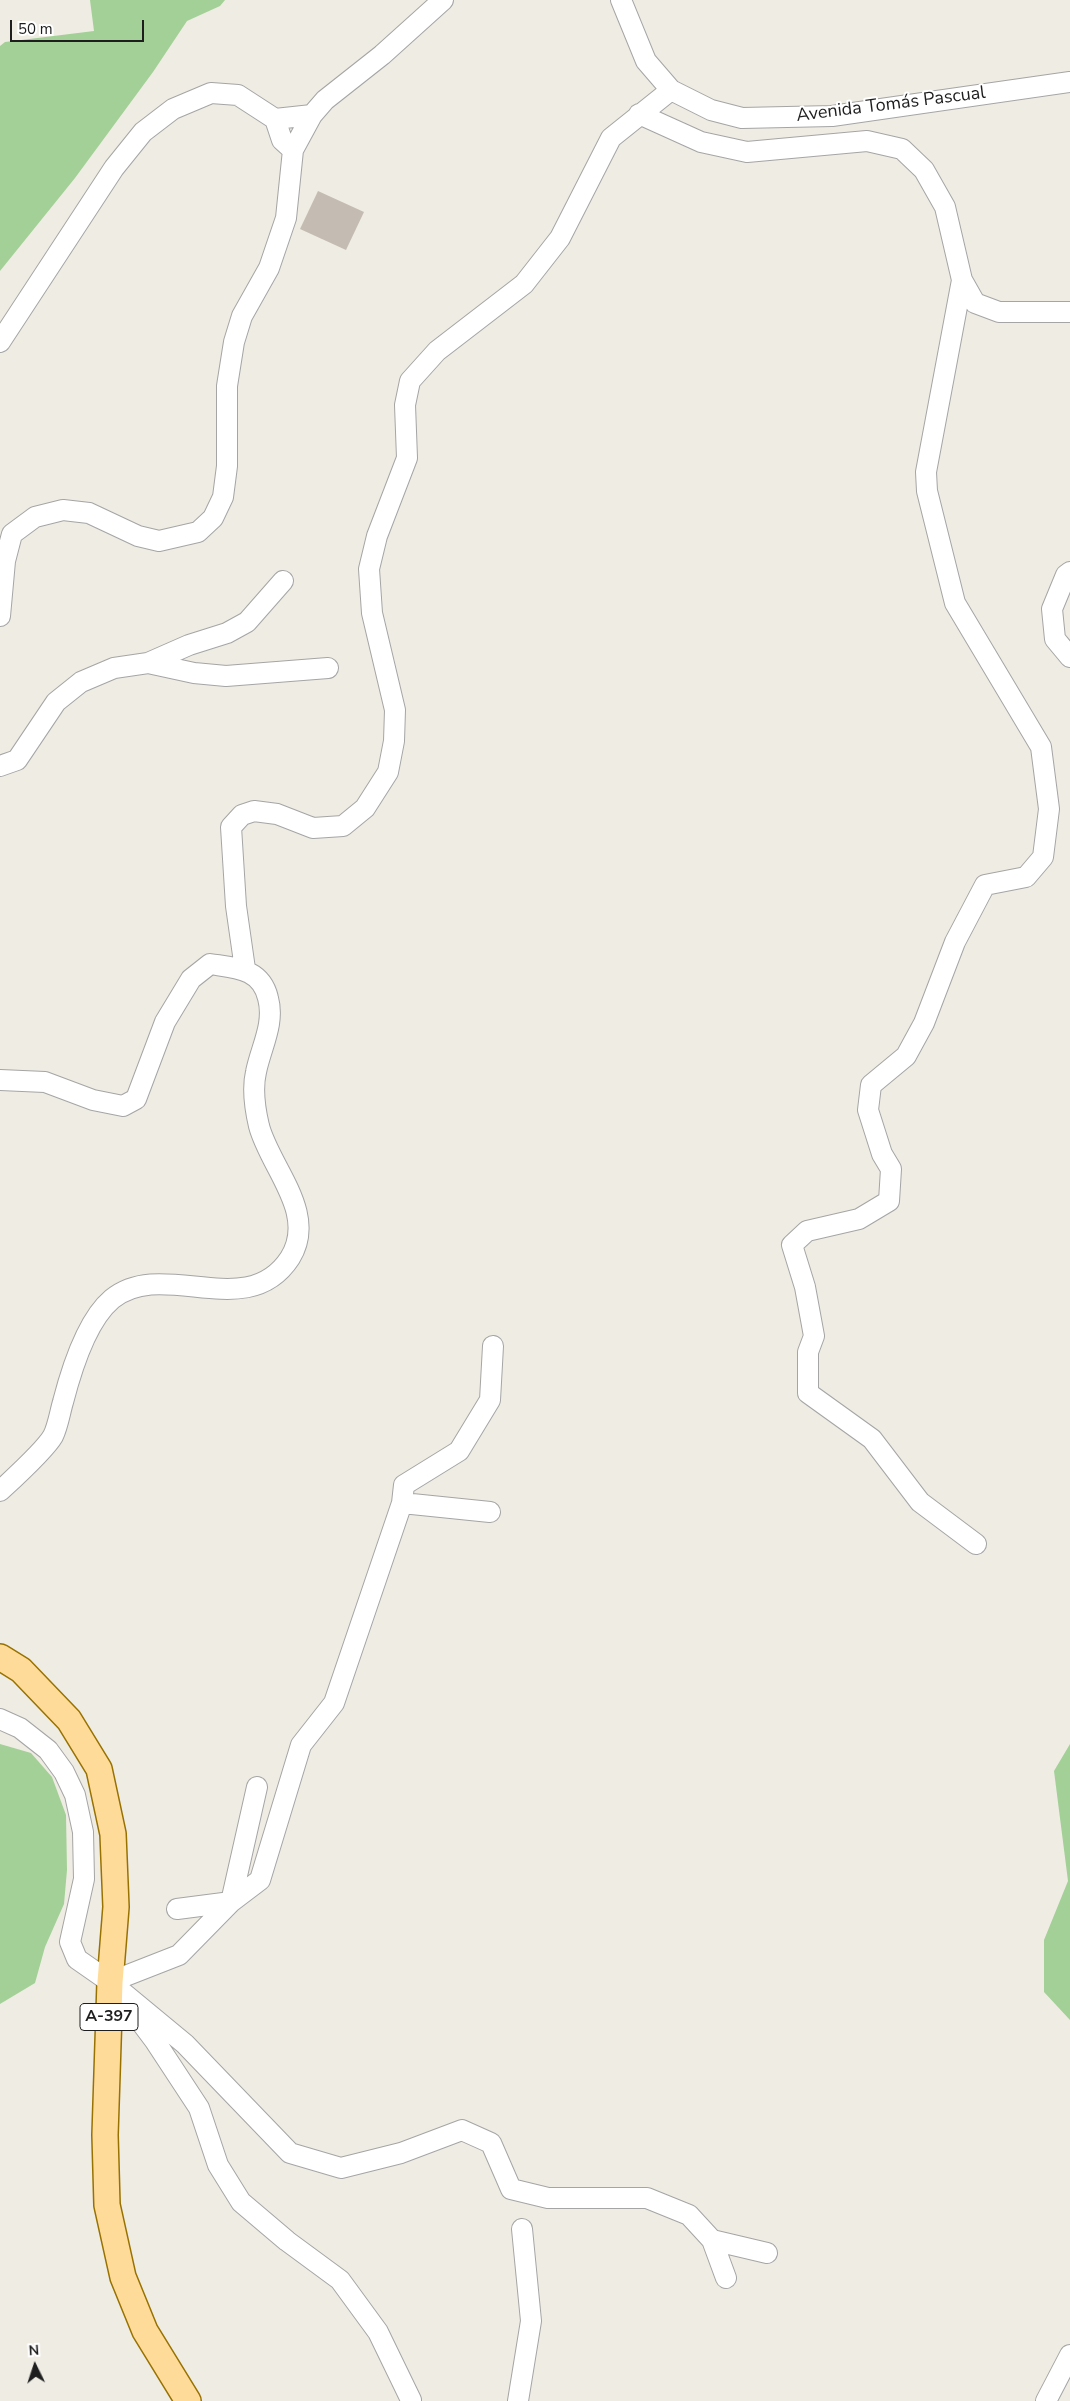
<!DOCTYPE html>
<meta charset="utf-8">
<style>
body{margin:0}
#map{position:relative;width:1070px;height:2401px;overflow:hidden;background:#efece4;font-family:"Nunito Sans",sans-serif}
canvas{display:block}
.north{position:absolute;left:10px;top:2341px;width:50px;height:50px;-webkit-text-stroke:4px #fff;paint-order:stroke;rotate:356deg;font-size:14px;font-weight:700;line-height:20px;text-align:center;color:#1e1e1e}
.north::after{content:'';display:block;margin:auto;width:18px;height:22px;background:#1e1e1e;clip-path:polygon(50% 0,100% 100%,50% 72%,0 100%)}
.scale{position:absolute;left:10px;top:20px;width:134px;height:22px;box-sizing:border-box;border:2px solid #1e1e1e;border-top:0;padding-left:6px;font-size:15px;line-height:18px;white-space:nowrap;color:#1e1e1e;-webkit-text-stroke:4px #fff;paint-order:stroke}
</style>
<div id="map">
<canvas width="1070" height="2401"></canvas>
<div class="north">N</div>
<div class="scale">50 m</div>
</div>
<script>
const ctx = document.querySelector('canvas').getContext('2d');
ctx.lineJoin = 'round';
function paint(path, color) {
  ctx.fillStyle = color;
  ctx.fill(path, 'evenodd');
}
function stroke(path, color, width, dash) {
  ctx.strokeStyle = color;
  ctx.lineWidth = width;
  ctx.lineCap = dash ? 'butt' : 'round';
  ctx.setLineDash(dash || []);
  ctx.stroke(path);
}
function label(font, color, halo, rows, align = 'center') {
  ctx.font = font + ' "Nunito Sans",sans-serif';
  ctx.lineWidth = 4;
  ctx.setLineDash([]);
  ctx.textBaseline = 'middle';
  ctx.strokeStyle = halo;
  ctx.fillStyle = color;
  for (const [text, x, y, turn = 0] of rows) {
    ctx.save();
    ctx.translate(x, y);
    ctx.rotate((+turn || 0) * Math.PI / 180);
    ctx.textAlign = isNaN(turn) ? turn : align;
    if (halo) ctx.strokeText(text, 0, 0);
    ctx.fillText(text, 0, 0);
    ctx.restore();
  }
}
paint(new Path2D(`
 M90,0H225L220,6L187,21L153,72L75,178L0,271V46L5,42L94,31Z
 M0,1744L31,1753L52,1777L66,1815L67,1870L64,1904L45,1947L35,1983L0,2004Z
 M1070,1744V2020L1044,1992V1940L1068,1881L1054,1771Z`), '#a3d097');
paint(new Path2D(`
 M318,191L364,212L346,250L300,229Z`), '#c4bcb3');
const minor = new Path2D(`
 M621,0L646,61L671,90L711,110L742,118L832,116L1070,82
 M639,114L701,142L747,152L867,141L902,149L924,170L945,207L962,280L975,303L999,312H1070
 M275,119L282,140L293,150
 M962,280L926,472L927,491L955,603L1041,747L1049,809L1043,857L1026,877L985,885L955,942L924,1023L906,1056L871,1085L868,1110L882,1154L891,1169L889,1201L859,1219L807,1231L792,1245L805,1287L814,1336L808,1352V1393L872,1439L920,1502L976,1544
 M0,342L114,168L143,132L173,109L211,93L238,95L275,119L312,115
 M1070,572L1066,575L1052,609L1055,639L1070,657
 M0,616L5,561L12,534L35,517L63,510L89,513L138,536L159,541L198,532L213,518L223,497L227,466V386L234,342L242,316L269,268L286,218L293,150L312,115L325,100L382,55L443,0
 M148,663L194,673L226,676L328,668
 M0,766L17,760L56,702L81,682L114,668L148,663L189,645L227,633L247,622L283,581
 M245,969L236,906L231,827L242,815L254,811L277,814L313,828L343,826L365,808L388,772L394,741L395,710L372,613L369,569L377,536L407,458L405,405L410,381L437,351L524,284L560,238L611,138L671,90
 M0,1080L45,1082L93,1100L123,1106L136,1099L165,1022L191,979L210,964C235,968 261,968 268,998C275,1024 261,1047 256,1072C252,1089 255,1109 259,1126C270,1168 318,1213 290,1258C247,1324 163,1257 112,1299C87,1320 71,1371 63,1402C60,1412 58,1426 53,1436C45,1450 13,1479 0,1491
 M402,1503L490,1512
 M0,1719L20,1728L48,1750L64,1772L75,1795L83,1832L84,1879L70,1942L77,1959L110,1982L185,2044L290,2153L341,2168L401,2153L462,2130L491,2143L511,2189L548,2198H647L689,2215L712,2240L726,2278
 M231,1902L257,1787
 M177,1909L231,1902
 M110,1982L179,1955L231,1902L260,1880L301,1745L334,1703L402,1503L404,1485L459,1451L490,1400L493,1346
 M131,2009L155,2041L199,2108L218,2165L241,2202L287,2241L340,2280L378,2332L411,2400
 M712,2240L767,2253
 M518,2401L531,2321L522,2229
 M1046,2401L1070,2355`);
const major = new Path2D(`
 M0,1657L21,1670L69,1720L99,1769L113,1834L116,1907L110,1982L105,2135L107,2205L123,2277L145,2331L188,2401`);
stroke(minor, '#a5a5a5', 22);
stroke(major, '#987200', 28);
stroke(minor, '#fff', 20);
stroke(major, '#ffdb99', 25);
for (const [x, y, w] of [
 [109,2017,58]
]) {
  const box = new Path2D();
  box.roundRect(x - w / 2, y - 13.5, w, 27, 4);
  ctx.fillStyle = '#fff';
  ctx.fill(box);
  stroke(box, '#1e1e1e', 1);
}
label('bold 16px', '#1e1e1e', null, [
 ["A-397",109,2017]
]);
label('18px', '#1e1e1e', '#fff', [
 ["Avenida Tomás Pascual",891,105,-7]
]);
</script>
